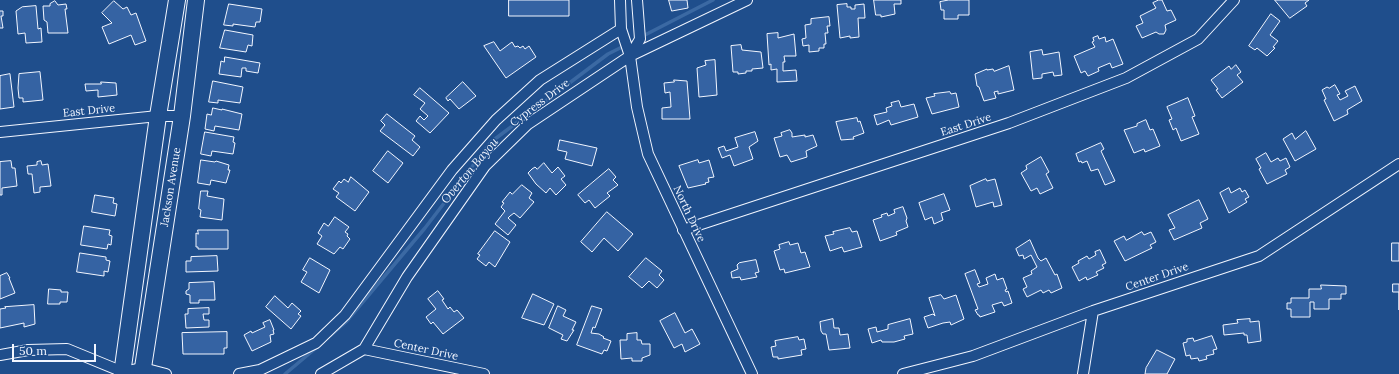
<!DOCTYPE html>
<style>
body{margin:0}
#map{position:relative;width:1399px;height:374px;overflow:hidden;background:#1f4e8c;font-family:Lora,serif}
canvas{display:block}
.scale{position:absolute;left:12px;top:344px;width:84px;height:18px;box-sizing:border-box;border:2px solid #f2f6ff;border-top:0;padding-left:5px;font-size:12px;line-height:14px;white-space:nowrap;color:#f2f6ff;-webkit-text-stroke:3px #1f4e8c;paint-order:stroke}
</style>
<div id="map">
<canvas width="1399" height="374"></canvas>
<div class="scale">50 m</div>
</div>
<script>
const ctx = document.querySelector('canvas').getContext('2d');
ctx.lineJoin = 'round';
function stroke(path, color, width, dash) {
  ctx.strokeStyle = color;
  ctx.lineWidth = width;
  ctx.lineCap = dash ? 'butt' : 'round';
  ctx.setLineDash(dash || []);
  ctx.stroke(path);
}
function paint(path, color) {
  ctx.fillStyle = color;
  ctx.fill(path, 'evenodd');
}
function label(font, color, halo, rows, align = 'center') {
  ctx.font = font + ' Lora,serif';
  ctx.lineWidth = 3;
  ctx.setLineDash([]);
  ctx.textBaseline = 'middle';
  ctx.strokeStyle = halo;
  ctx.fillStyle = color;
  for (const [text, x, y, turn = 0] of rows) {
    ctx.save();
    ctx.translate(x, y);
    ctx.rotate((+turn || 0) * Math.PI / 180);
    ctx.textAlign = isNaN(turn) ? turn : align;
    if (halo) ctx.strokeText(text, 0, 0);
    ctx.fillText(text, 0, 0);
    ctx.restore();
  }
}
stroke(new Path2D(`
 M641,37L713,0
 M331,335L346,322L425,228L491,142L608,54L636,40
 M285,374L316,348`), '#3b69a3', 3.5);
const building = new Path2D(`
 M509,0H569V16H509Z
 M669,0H687L688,8L672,11Z
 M874,0H901V4H894L895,14L881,17V15H876Z
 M949,0H969V15H958V19H944V10H941L940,2Z
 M1159,0H1162L1167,11L1171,10L1176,20L1165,25L1166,30L1164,34H1159L1156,32L1142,38L1136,26L1143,23L1140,16L1156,8L1153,3Z
 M1275,0H1309L1305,3L1307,6L1290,18Z
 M55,1L58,5L66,4L67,9H65L68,33H48L47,22L44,20L43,6H50V4Z
 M114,1L123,9L127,7L131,15L136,13L146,41L135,45L131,35L109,44L102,27L112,23L102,13Z
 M229,4L262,9L260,22H256L255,27L233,24V26L224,25Z
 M847,4V7H851V9H855V5L864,4L865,18H858L859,37L850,38V36L840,38L837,5Z
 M36,6L38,29L41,28L42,42L26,43L25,33L18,34L16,11L22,7Z
 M0,11H3V16H1L3,28H0Z
 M1271,14L1280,21L1270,35L1278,41L1273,47L1275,48L1267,56L1257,48L1255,50L1249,46Z
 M829,17L830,26H827L828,33H825L826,44H824V48H819V51L809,52V45L803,46L802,39L806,38L805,25L811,24V19Z
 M225,30L253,35L252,46L248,45L246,52L220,48Z
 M778,33V38L794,34L796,56H784L785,62H783V71L796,70L797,81L777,82V69L771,70V64L769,65L767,34Z
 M1098,36L1099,39L1105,37L1106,42L1113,39L1123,64L1112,68L1110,63L1098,68L1099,71L1088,76L1085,71L1081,73L1074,56L1095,47L1092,42L1094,41L1093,38Z
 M494,42L500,51L512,42L515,47L518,46L520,48L523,46L525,49L529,46L536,57L506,78L484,46Z
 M741,45L742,50L761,52L763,68L752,69V71H746V73L738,74V72H733L731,46Z
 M1042,50L1043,55L1059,52L1062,75L1054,76L1053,72L1042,74V78L1033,79L1030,52Z
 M225,57L260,63L258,73L246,71V68H242L241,77L219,74L221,61L224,62Z
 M715,60L717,95L699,97L697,68L706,65L705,61Z
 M1236,65L1241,72L1237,75L1243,82L1222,98L1216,90L1218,89L1211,80L1229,66L1231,69Z
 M1009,66L1014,90L998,94V91L994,92L996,98L984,101L979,87L977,86L975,74L987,69V70L993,69L994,71Z
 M40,72L43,100L23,102V98H19L18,88L19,74Z
 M10,74L14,107L0,109V76Z
 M674,80L687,81L690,119H662V108L671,107L670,92L665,93L664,83L674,82Z
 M213,81L243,87L240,103L218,100V103L209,102Z
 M101,82L116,83L117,95L98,97V90L86,91L85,84H101Z
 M463,82L476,96L459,109L450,99L448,101L446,98Z
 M1335,85L1340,94L1337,95L1340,100L1348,96L1345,91L1355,86L1362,101L1347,110L1348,114L1334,121L1324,100L1326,99L1322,90L1327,87L1329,88Z
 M420,88L449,113L430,133L416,121L420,116L424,120L428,116L420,109L425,103L414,95Z
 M950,92L951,94L956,93L959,107L932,114L926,98L935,96L934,94Z
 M1188,98L1195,116L1192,117L1199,134L1181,141L1176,128L1173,130L1169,120L1172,119L1167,107Z
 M899,101L901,107L914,104L918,117L891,125L889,120L877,125L874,115L887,112L886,108L892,106L891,103Z
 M213,108L222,110V109L242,114L239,130L215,126L214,131L205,129L207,114L211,115Z
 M387,114L415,136L412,140L420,147L413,156L380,131L385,125L381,121Z
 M857,118L858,122L860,121L864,133L853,137L854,139L841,140L836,122Z
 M1146,120L1150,130L1153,129L1160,146L1145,152L1144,149L1134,153L1124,130L1137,126V124Z
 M790,130L792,133V137L805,135V137L813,135L817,146L806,151L807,157L791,162L787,155L780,157L774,138L782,136L781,133Z
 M1306,131L1316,149L1295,161L1283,139L1292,133L1295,139Z
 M205,132L234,137L233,142L235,143L233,154L212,151L211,156L201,154Z
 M755,132L758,141L749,147L753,159L734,166L730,155L722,158L718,148L724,146L726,151L738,147L735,138Z
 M560,140L597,148L592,166L565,159L567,152L558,150Z
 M1101,143L1104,149L1101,151L1115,181L1105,185L1098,169L1091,171L1087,161L1082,163L1081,161L1079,162L1076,154Z
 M388,151L403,163L388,183L373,171Z
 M1266,153L1271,162L1278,158L1280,161L1286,158L1290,167L1285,170L1287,174L1267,184L1259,169L1261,168L1256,159Z
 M1041,157L1049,172L1046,174L1053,188L1040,194L1037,188L1031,191L1021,173L1027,169L1026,166Z
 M201,160L215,162L216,161L229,165L228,170H230L226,183L211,180L210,185L198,183Z
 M698,160L699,163L709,160L714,177L708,178L709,182L705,183L706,184L688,188L679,166Z
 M11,161L12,168H15L17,186L2,188V195H0V162Z
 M41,161L42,165L48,164L51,186L40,187V192L34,193L32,174H28L27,166L37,165V162Z
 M544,163L552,173L558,167L565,176L561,179L566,185L556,195L550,188L546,193L536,184L528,173L532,169L535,167L537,169Z
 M609,169L616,177L613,180L618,185L607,193L610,196L595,208L589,200L585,203L578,195Z
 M351,177L369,192L355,211L336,197L339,193L333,189L339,181L341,183L344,179L348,182Z
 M986,179L987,181L995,179L1002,205L994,207L993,202L976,207L970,186Z
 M522,185L532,193L529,198L534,202L520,218L514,213L510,216L508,218L516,225L508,235L495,224L505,211L501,207L504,203L502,202L510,192L512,194Z
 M1229,188L1231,193L1240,188L1242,192L1245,190L1249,197L1245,199L1247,202L1229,213L1220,193Z
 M201,191H208L207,196L224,199L222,220L200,217L201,210L199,209Z
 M944,194L950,210L941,213L943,220L934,224L932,217L925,220L919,203Z
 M95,195L114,198L113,203L117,204L115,216L92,212Z
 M1199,200L1208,219L1200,223L1202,228L1174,240L1169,230L1175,228L1168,215Z
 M903,207L907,218L906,221L908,227L896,232L897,235L880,241L873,220L882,217L881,215L887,213L888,216L895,213L894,210Z
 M607,212L633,234L618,251L604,238L592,252L581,242Z
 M335,217L349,227L345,232L348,234L347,236L350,239L343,249L340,247L334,254L317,244L322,236L318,233L324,223L328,226Z
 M84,226L110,230L109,235L112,236L111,245L108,244L107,249L81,245Z
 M850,228L852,232L857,231L862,247L844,252L842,247L830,251L825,236L834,234L833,232Z
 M198,230H228V249H198V247H196V233L198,234Z
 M495,231L510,242L495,267L489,262L486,266L477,259L480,255L478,254Z
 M1142,232L1144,235L1151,232L1156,242L1150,245L1152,248L1125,261L1114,241L1124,236L1126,240Z
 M1030,240L1038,258L1041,261L1046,258L1055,275L1057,274L1062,288L1051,293L1049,290L1043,293L1041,290L1027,297L1023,289L1027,287L1023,278L1032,274L1031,271L1037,267L1031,255L1024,259L1023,255L1019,256L1016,249Z
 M789,242L790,245L798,243L801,253L805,252L810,267L785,273L784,269L780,270L774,251L780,249L779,245Z
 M1392,243H1399V261H1392Z
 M1100,250L1106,263L1102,265L1104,268L1096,272L1098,275L1087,280L1086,277L1079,281L1072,267L1079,263L1078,261L1087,256L1089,259L1096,255L1095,252Z
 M80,253L106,257V260L110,261L108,272L104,271V276L77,272Z
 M217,256L218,271L186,272V261H191V257Z
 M310,258L330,270L319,293L301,282L307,272L303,270Z
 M646,258L662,271L659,275L664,280L657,288L649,281L642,288L629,277Z
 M756,260L759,272L755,273L757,277L741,280L740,277L732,278L731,272L738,269L737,265L739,263Z
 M975,270L980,283L977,284L979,287L988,284L986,278L995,274L997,280L1003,278L1007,289L1005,290L1006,292L1008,291L1012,303L1004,306L1002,302L992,305L995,312L980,317L979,315H978L975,310L978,309L965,274Z
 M7,273L10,278H9L15,293L0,299V276Z
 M214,282L215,300H199V303H190V295L186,294V291L189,289V283Z
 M1393,284H1399V310V292H1393Z
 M1321,285L1346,286V294H1341V299H1329V309H1314V302H1310V317H1291V309H1287V303H1291V298H1309V289H1321Z
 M49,289L61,290V292H68L67,302H60V304H48Z
 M438,291L444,299L442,300L448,309L450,307L454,312L457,310L464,318L443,334L433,322L431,324L426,317L436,309L428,299Z
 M533,294L554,304L544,325L522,318Z
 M941,295L944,299L956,295L964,319L951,325L950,322L943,323L928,328L924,317L933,314L935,316L929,298Z
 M275,296L288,308L292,303L301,311L298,314L301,316L291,329L266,307Z
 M34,305L35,324L24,327V323L0,328V309L6,308L5,307Z
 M558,306L566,310L563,316L576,322L572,330H574L567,341L561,339L563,335L549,328Z
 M592,306L602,309L595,328L593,327L591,333L599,334L604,337L603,338L611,341L607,351L604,350L602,354L577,345Z
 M209,308V314H203L204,320H209V327L186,328L185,314H188V309Z
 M675,313L685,333L692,329L700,344L685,352L682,344L674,348L660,321Z
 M833,319L834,328H839L840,335L848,334L850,348L829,350L826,334H823L821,331L820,322Z
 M910,319L913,334L904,336L905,339L894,342H882L881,340L872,343L868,329L876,327L877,332L888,329V325Z
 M1250,319V322L1259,321L1261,341L1248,343L1247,335H1244V333L1224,335L1223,325L1238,323L1237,320Z
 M270,320L274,330H273L274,334L270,335L271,342L252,351L244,335L251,331L252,333L265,327L263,323Z
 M227,332V348H224V354H183L182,333Z
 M637,333V340H641L642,344H650V355L642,358V361H632V358L621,359L620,340H627V334Z
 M1212,336L1217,349L1213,350L1214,354L1206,356L1207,359L1199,361L1198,358L1191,359L1190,355L1186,356L1183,343L1187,342V339L1193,338L1194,341Z
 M798,337L799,340L804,339L806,349L801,350L802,355L778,359V357H773L771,347L776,346L775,341Z
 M1157,350L1175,359L1167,374H1145L1146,368Z`);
paint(building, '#3563a3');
stroke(building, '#f2f6ff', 1);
const street = new Path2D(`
 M620,0L621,29L630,56L637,107L648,154L752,374
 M630,56L640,39L637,0
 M0,132L158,116H182
 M683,230L1009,123L1126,78L1198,39L1234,0
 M364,349L484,374
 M0,355L28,350L67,349L123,372L143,368L166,374
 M239,374L260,370L316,343L345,315L452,170L496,120L540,80L621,29
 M321,374L364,349L407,277L485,166L528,124L630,56L747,0
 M903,374L973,356L1093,311L1259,256L1399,164
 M1083,374L1093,311`);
const primary = new Path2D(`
 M122,374L158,116L177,0
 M142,374L182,116L196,0`);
stroke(street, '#f2f6ff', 12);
stroke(primary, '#f2f6ff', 18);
stroke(street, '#1f4e8c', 10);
stroke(primary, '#1f4e8c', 16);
label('11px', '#f2f6ff', '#1f4e8c', [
 ["Cypress Drive",540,103,-37],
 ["East Drive",89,111,-6],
 ["East Drive",966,125,-18],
 ["Jackson Avenue",171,187,-81],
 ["North Drive",689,214,65],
 ["Center Drive",1157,277,-19],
 ["Center Drive",426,350,12]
]);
label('italic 12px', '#f2f6ff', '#1f4e8c', [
 ["Overton Bayou",470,171,-50]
]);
</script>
